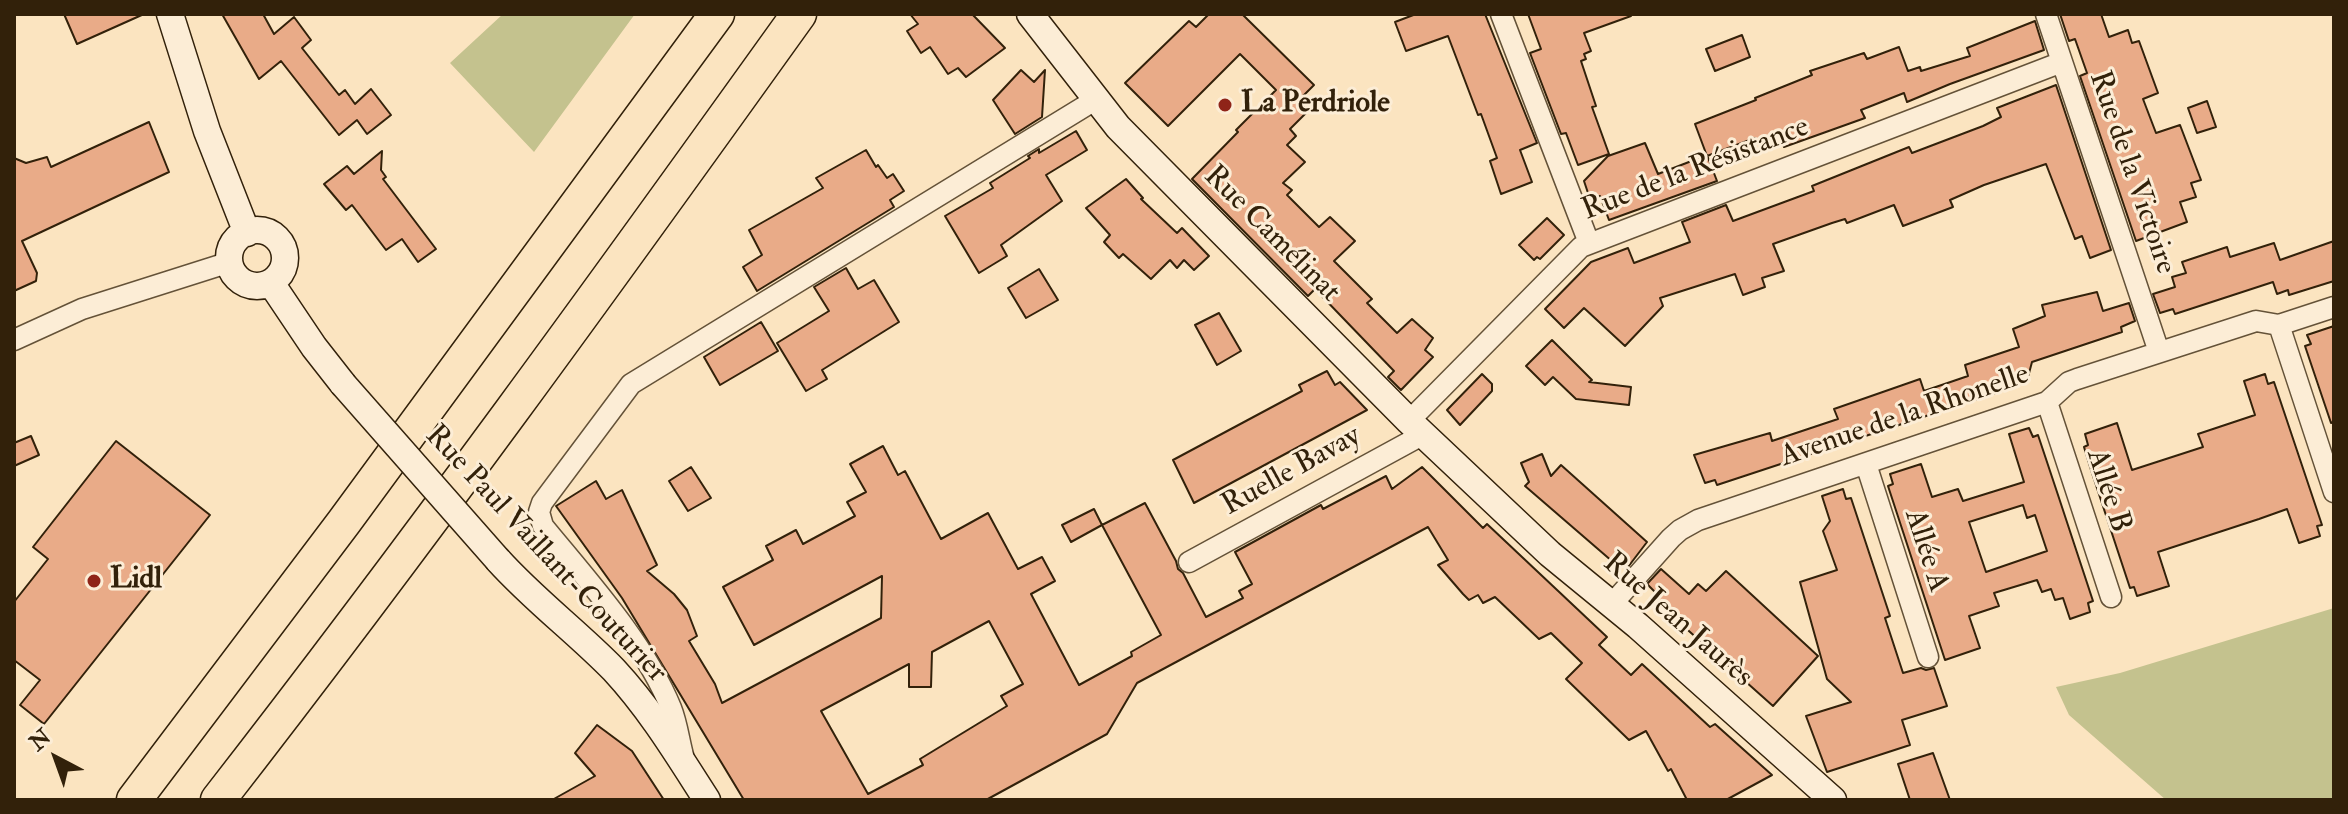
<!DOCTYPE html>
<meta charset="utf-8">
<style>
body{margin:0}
#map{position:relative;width:2348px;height:814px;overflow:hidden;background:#fbe4c0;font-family:"IM FELL Double Pica",serif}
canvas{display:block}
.frame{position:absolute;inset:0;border:16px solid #32210a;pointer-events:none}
.north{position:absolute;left:16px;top:718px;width:80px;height:80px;-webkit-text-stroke:6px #fcedd6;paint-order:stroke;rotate:319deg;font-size:22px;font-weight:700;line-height:32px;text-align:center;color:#32210a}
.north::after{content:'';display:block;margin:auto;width:28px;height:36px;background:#32210a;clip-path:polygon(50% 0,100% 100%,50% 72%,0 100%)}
</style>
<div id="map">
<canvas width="2348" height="814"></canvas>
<div class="frame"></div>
<div class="north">N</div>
</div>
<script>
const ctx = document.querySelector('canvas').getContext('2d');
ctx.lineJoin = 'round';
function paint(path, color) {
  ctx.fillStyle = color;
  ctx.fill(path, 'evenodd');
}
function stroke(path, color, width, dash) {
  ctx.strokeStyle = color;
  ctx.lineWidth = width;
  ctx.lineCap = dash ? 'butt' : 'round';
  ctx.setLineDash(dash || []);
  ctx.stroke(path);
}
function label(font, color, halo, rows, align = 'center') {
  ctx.font = font + ' "IM FELL Double Pica",serif';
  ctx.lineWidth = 6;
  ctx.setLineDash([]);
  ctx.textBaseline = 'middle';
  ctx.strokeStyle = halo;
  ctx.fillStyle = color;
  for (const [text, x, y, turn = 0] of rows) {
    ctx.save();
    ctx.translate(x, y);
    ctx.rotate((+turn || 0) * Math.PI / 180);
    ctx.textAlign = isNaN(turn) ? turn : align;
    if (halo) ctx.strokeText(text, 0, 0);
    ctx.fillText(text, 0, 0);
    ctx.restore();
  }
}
paint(new Path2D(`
 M503,14H635L534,152L450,63Z
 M2334,608V800H2166L2069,715L2056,687L2120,673Z`), '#c4c28e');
const building = new Path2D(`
 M64,14H144L77,44Z
 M222,14H263L274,34L294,17L311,40L302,48L339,95L345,90L355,104L371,89L391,115L367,134L357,120L339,135L281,61L259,79Z
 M910,14H972L1005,48L966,77L958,68L948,74L930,47L921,53L907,31L918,24Z
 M1209,14H1242L1314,85L1299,100L1309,110L1290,129L1296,136L1287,145L1305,162L1283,183L1292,190L1287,195L1319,227L1330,217L1355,241L1334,261L1372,299L1367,303L1397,333L1412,319L1433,338L1425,350L1433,357L1401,390L1388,377L1394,371L1315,289L1308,296L1192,179L1238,132L1236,130L1276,90L1240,54L1168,126L1125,83L1189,21L1196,27Z
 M1416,14H1485L1537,143L1520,150L1532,182L1501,194L1490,161L1497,158L1481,114L1478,115L1448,36L1406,51L1395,22Z
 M1528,14H1631V16L1584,33L1591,51L1584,54L1586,59L1581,61L1596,106L1592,107L1609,154L1578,165L1566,133L1561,134L1530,53L1541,49Z
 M2060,14H2101L2109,37L2128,30L2132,43L2139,41L2158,93L2143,99L2156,133L2180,125L2201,180L2191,183L2196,197L2180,202L2187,222L2136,241L2080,76L2087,73L2075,39L2069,41Z
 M2035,21L2044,50L1950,84L1907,102L1904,93L1861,110L1865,118L1784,147L1779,135L1757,143L1755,138L1707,156L1695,124L1756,100L1755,98L1812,75L1810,71L1864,53L1867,59L1899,47L1908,71L1920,67L1921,71L1970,56L1967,48Z
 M1742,35L1750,57L1715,71L1706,49Z
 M1021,70L1034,82L1045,70L1042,117L1015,134L993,100Z
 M2056,85L2111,250L2090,258L2082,236L2075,239L2046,164L1984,185L1950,200L1953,207L1903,226L1894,205L1847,223L1845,219L1832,223L1773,244L1784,271L1762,278L1765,287L1743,295L1735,274L1660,298L1663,306L1625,346L1584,308L1564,328L1545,309L1591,262L1628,248L1634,263L1690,242L1682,222L1726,205L1733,221L1814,191L1812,186L1909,147L1912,153L1983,126L2001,117L1997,108Z
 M2207,101L2216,127L2197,133L2188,108Z
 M149,122L169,172L22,241L37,273L36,281L14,291V158L26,163L47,157L51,167Z
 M1076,131L1087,150L1046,175L1062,201L1001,245L1007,256L979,273L945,216L993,188L990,183L1030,158L1028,156L1039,149V153Z
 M1645,143L1658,174L1707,155L1717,181L1609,220L1600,196L1590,199L1584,181L1608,156Z
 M866,150L876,167L878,165L887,178L893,174L904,191L890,200L894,207L757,291L743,267L762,255L749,230L823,188L816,178Z
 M382,151L381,170L386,177L383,179L436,249L418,262L402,239L386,250L352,205L346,210L324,184L347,166L354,174Z
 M1126,179L1143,198L1141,199L1177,233L1182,228L1209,256L1194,270L1184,260L1177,268L1170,260L1151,279L1123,254L1119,258L1104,242L1110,235L1086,208Z
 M1547,218L1564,235L1540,259L1537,257L1534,260L1519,245Z
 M2334,241V281L2289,295L2288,290L2277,294L2273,282L2175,314L2173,309L2160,313L2153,294L2175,287L2172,277L2186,273L2182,262L2227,247L2230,257L2274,243L2280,260Z
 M846,268L858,289L874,280L899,322L822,370L827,379L806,391L777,343L829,311L814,287Z
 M1039,269L1058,300L1026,318L1008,288Z
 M2097,292L2103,311L2129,303L2135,321L2121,327L2122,332L2032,362L2028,377L2018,380L2020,385L1717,485L1715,480L1705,483L1694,455L1770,433L1772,441L1838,419L1834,409L1920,379L1924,391L1968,376L1965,365L2019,347L2013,329L2045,316L2042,305Z
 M1219,313L1241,351L1217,365L1195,325Z
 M761,322L778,351L720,385L704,357Z
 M2334,326V422L2331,423L2305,346L2311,344L2307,335Z
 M1552,340L1592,380L1589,382L1631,387L1629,405L1576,399L1553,377L1545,385L1526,366Z
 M1327,371L1335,385L1340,382L1367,410L1194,503L1173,460L1302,391L1299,385Z
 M1482,374L1492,384V391L1460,425L1447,410Z
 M2265,374L2268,384L2274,382L2322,525L2317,526L2320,536L2299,543L2287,509L2259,519L2158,552L2169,586L2137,596L2134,587L2130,588L2091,470L2084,447L2088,445L2085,434L2117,423L2132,470L2203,447L2198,434L2255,415L2244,381Z
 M2029,428L2033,437L2038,435L2059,498L2093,601L2088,603L2090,612L2070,619L2063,598L2055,600L2051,589L2042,592L2037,580L1994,593L1999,606L1969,616L1980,648L1945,660L1888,486L1893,484L1890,474L1921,464L1932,497L1958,489L1963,501L2024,482L2009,434ZM2023,505L2027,518L2035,515L2047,551L1986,572L1969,522Z
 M31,436L39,455L14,466V443Z
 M116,441L210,515L44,724L20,705L40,680L14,660V602L48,559L33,547Z
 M883,446L898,475L905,471L941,539L988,513L1018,569L1042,557L1055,581L1031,594L1079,685L1132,656L1131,652L1161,635L1102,525L1071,542L1062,525L1094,509L1102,525L1145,503L1176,561L1178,569L1183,573L1206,617L1243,598L1239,591L1252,584L1235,552L1321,505L1323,509L1386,476L1392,489L1422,467L1483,528L1487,524L1607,637L1599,645L1631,675L1642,664L1710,727L1715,724L1772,775L1726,800H1687L1671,769L1668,771L1646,731L1629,740L1566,679L1582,663L1551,633L1539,639L1495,597L1483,603L1478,595L1469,600L1463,594L1438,565L1448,560L1428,527L1137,683L1107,734L986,800H744L622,598L556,506L596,481L606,499L622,490L657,565L647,571L674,594L687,610L697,636L689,641L715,684L722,703L881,618L882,576L754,645L723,587L773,560L766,546L796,530L803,544L855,516L847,502L866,492L850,464ZM989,621L1023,684L1001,696L1007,706L920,759L923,765L868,794L821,711L909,664V687H931L932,652Z
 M1542,454L1551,476L1561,465L1647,542L1628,567L1617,559L1613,562L1525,486L1529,482L1521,463Z
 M691,467L711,498L688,511L669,481Z
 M1843,489L1846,499L1851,498L1890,616L1885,618L1903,673L1921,668L1926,670L1934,668L1947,706L1902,720L1910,745L1827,772L1806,716L1851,702L1827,679L1800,582L1837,570L1823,531L1830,521L1822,496Z
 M1661,569L1689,594L1698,584L1706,591L1726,571L1818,656L1773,706L1653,599L1657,594L1647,584Z
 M597,725L632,751L664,800H552L595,776L575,753Z
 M1933,753L1950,800H1910L1898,764Z`);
paint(building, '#e9ab88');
stroke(building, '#32210a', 2);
const street = new Path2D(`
 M1501,14L1589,243
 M2046,14L2159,352
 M2279,325L2334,492
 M14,340L82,309L230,262
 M2047,402L2111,597
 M1409,421L1581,247L2062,62
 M1866,464L1928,657
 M1189,562L1424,434
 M1612,604L1671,538L1680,530L1698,520L2047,402L2069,382L2077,379L2256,321L2279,325L2334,307
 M683,755C679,740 677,723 671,708C644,642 588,581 543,526L539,512L542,503L631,384L1095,100`);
const secondary = new Path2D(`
 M170,14L207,131L247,233
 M1030,14L1118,127L1409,421L1550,554L1638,626L1833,800
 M229 258a28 28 0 1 1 56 0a28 28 0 1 1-56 0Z
 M271,283L314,347L343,384
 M498,560C534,600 577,632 614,670C651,710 678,755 707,800`);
const highway = new Path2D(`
 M134,800L344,522L717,14
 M218,800C418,543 609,279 799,14`);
stroke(street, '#645238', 23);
stroke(secondary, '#32210a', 29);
stroke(highway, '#32210a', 37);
stroke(street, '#fcedd6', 20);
stroke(secondary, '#fcedd6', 26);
stroke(highway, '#fbe4c0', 34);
const secondaryBridge = new Path2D(`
 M343,384L498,560`);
stroke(secondaryBridge, '#32210a', 29, []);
stroke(secondaryBridge, '#fcedd6', 26);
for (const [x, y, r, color] of [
 [1225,105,8,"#8f2418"],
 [94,581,8,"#8f2418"]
]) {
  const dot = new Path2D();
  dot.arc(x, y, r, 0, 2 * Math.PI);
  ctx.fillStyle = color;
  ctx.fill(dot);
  stroke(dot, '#fcedd6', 3);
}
label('bold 30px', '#32210a', '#fcedd6', [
 ["La Perdriole",1241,105],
 ["Lidl",110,581]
], 'left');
label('30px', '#32210a', '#fcedd6', [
 ["Rue de la Résistance",1696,170,-21],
 ["Rue de la Victoire",2131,173,71],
 ["Rue Camélinat",1271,235,45],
 ["Avenue de la Rhonelle",1905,417,-19],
 ["Ruelle Bavay",1292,472,-29],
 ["Allée B",2107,491,72],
 ["Allée A",1925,551,72],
 ["Rue Paul Vaillant-Couturier",545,555,47],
 ["Rue Jean Jaurès",1677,621,41]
]);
</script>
